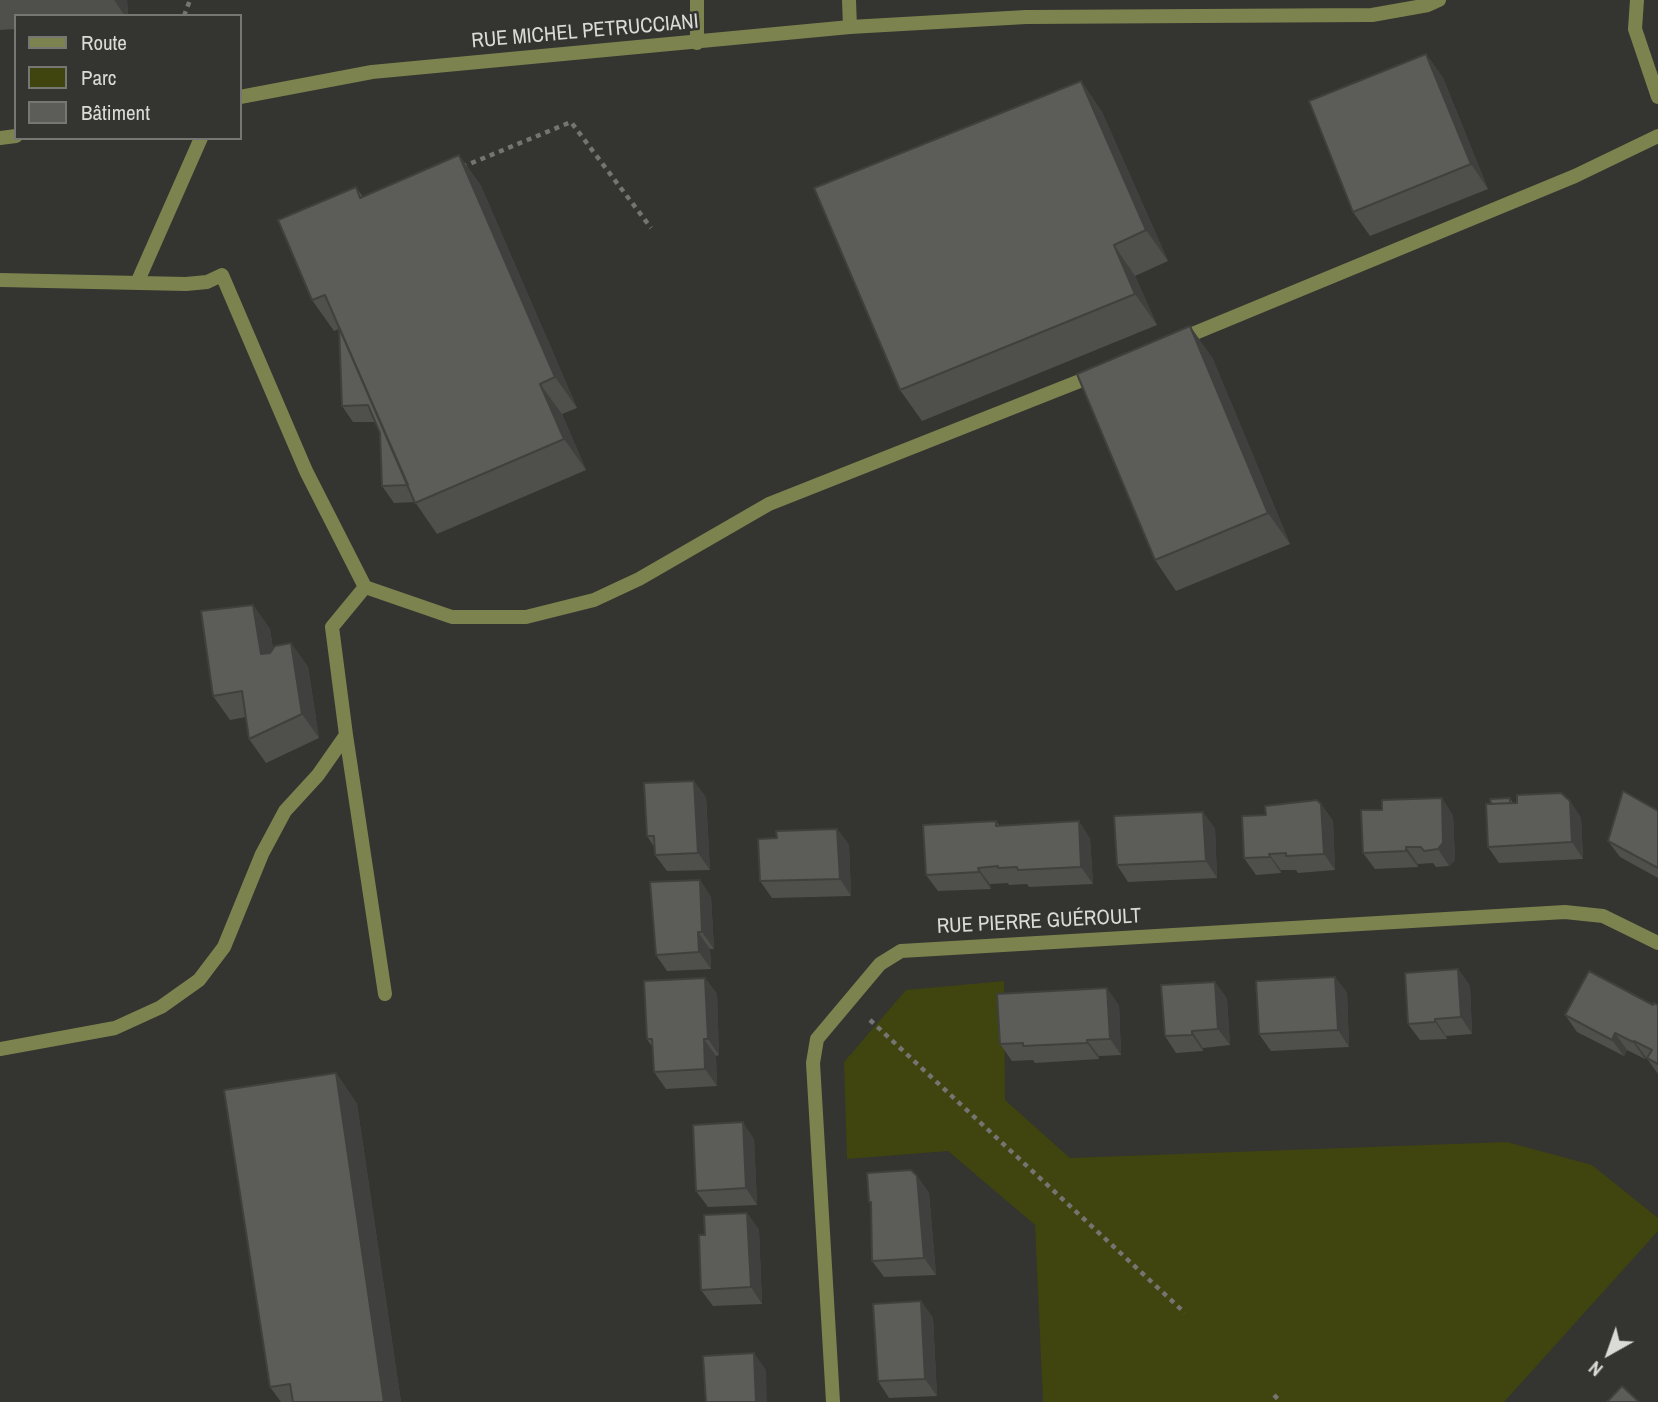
<!DOCTYPE html>
<meta charset="utf-8">
<style>
body{margin:0}
#map{position:relative;width:1658px;height:1402px;overflow:hidden;background:#343430;font-family:"Archivo Narrow",sans-serif}
canvas{display:block}
.legend{position:absolute;left:14px;top:14px;width:228px;height:126px;box-sizing:border-box;background:#343430;border:2px solid #767673;margin:0;padding:9px 12px;list-style:none;font-size:21px;color:#dadad7}
.legend li{display:flex;align-items:center;gap:14px;height:35px}
.legend b{width:35px;border:2px solid #767673}
.north{position:absolute;left:1574px;top:1318px;width:70px;height:70px;-webkit-text-stroke:5px #343430;paint-order:stroke;rotate:220deg;font-size:19px;font-weight:700;line-height:28px;text-align:center;color:#dadad7}
.north::after{content:'';display:block;margin:auto;width:24px;height:32px;background:#dadad7;clip-path:polygon(50% 0,100% 100%,50% 72%,0 100%)}
</style>
<div id="map">
<canvas width="1658" height="1402"></canvas>
<ul class="legend">
<li><b style="height:9px;background:#7d834e"></b>Route</li>
<li><b style="height:19px;background:#40440f"></b>Parc</li>
<li><b style="height:19px;background:#5c5d58"></b>Bâtiment</li>
</ul>
<div class="north">N</div>
</div>
<script>
const ctx = document.querySelector('canvas').getContext('2d');
ctx.lineJoin = 'round';
function paint(path, color) {
  ctx.fillStyle = color;
  ctx.fill(path, 'evenodd');
}
function stroke(path, color, width, dash) {
  ctx.strokeStyle = color;
  ctx.lineWidth = width;
  ctx.lineCap = dash ? 'butt' : 'round';
  ctx.setLineDash(dash || []);
  ctx.stroke(path);
}
function label(font, color, halo, rows, align = 'center') {
  ctx.font = font + ' "Archivo Narrow",sans-serif';
  ctx.lineWidth = 5;
  ctx.setLineDash([]);
  ctx.textBaseline = 'middle';
  ctx.strokeStyle = halo;
  ctx.fillStyle = color;
  for (const [text, x, y, turn = 0] of rows) {
    ctx.save();
    ctx.translate(x, y);
    ctx.rotate((+turn || 0) * Math.PI / 180);
    ctx.textAlign = isNaN(turn) ? turn : align;
    if (halo) ctx.strokeText(text, 0, 0);
    ctx.fillText(text, 0, 0);
    ctx.restore();
  }
}
paint(new Path2D(`
 M1004,981L1005,1100L1070,1158L1507,1142L1592,1165L1658,1218V1231L1504,1402H1043L1035,1225L948,1151L847,1159L844,1062L906,990Z`), '#40440f');
stroke(new Path2D(`
 M184,16L190,0
 M462,167L571,122L651,228
 M870,1020L1185,1313
 M1274,1395L1281,1402`), '#747470', 4.5, [5, 5]);
stroke(new Path2D(`
 M697,0V43
 M849,0L850,27
 M1637,0L1635,29L1658,97
 M0,280L186,284L207,282L222,275L306,471L365,587L452,617H526L594,600L639,579L769,504L1095,375
 M137,283L201,138
 M1178,340L1575,176L1658,136
 M365,587L332,627L346,735L385,994
 M0,1049L115,1028L161,1007L199,980L224,947L262,854L285,811L318,775L346,735`), '#7d834e', 14);
stroke(new Path2D(`
 M240,97L372,72L850,27L1026,17L1372,15L1428,5L1439,0
 M0,138L16,136
 M833,1402L813,1063L817,1039L880,964L901,951L1565,912L1603,916L1658,943`), '#7d834e', 14);
paint(new Path2D(`
 M0,0H127L128,16H16V29L0,30Z
 M1426,54L1443,78L1488,189L1370,236L1353,212Z
 M1081,81L1102,112L1168,261L1135,276L1157,325L922,421L900,390Z
 M459,155L481,186L577,408L562,414L586,470L437,534L415,502L394,503L382,486L380,433L375,422H353L342,406L339,329L334,331L312,300L356,187L363,197Z
 M1212,357L1290,544L1176,591L1155,560Z
 M253,605L270,629L273,649L291,643L308,667L319,738L266,763L249,739L246,717L230,720L213,696Z
 M706,797L710,870L667,871L655,855V848L647,836Z
 M1510,798L1513,803L1570,801L1581,818L1583,859L1499,863L1488,847Z
 M1321,804L1333,821L1335,870L1298,873L1296,870H1281V873L1256,875L1244,858Z
 M1658,811V878L1620,857L1608,841Z
 M1453,815L1455,860L1449,866L1436,867L1433,863L1418,864V867L1375,869L1363,853Z
 M996,821L999,825L1090,838L1093,884L1029,887L1027,884L1009,885L1008,883L990,884L991,889L938,891L926,875Z
 M1215,828L1217,878L1128,882L1117,865Z
 M837,829L849,845L851,896L772,898L760,881L777,838Z
 M700,880L711,897L714,949H710L711,969L667,971L656,955Z
 M1458,969L1470,986L1472,1034L1446,1036L1447,1039L1420,1040L1408,1024Z
 M1335,977L1347,993L1349,1047L1271,1051L1259,1034Z
 M705,978L717,994L719,1055L716,1056L717,1086L666,1089L654,1072L653,1048L647,1039Z
 M1215,982L1227,999L1230,1045L1203,1048V1051L1176,1053L1165,1036Z
 M1119,1005L1121,1055L1099,1056V1059L1035,1063L1033,1060L1012,1061L1000,1044Z
 M1653,1005H1658V1074L1646,1057L1645,1059L1627,1050L1624,1056L1577,1032L1565,1015Z
 M336,1073L357,1104L401,1402H281L270,1387Z
 M754,1139L757,1205L708,1207L696,1191Z
 M917,1176L929,1193L936,1275L884,1277L872,1261L871,1205L869,1202Z
 M747,1213L759,1230L762,1304L713,1306L701,1290L705,1235Z
 M921,1301L933,1318L937,1396L889,1398L878,1381Z`), '#4f504c');
paint(new Path2D(`
 M114,0H127L128,16H125Z
 M1426,54L1443,78L1488,189L1471,164Z
 M1081,81L1102,112L1168,261L1146,230Z
 M459,155L481,186L577,408L555,377Z
 M1114,245L1135,276L1157,325L1135,294Z
 M1190,326L1212,357L1290,544L1268,513Z
 M540,384L562,414L586,470L564,439Z
 M253,605L270,629L276,669L261,654Z
 M291,643L308,667L319,738L302,714Z
 M694,781L706,797L710,870L698,853Z
 M1442,798L1453,815L1455,860L1449,866L1438,849Z
 M1570,801L1581,818L1583,859L1572,842Z
 M1321,804L1333,821L1335,870L1324,854Z
 M1203,812L1215,828L1217,878L1206,861Z
 M1079,821L1090,838L1093,884L1081,867Z
 M837,829L849,845L851,896L840,879Z
 M1406,847L1418,864V867L1406,851Z
 M1269,854L1281,870V873L1270,857Z
 M978,868L990,884L991,889L979,872Z
 M700,880L711,897L714,949L702,932Z
 M698,932L710,949L711,969L699,952Z
 M1458,969L1470,986L1472,1034L1461,1017Z
 M1335,977L1347,993L1349,1047L1338,1030Z
 M705,978L717,994L719,1055L708,1039Z
 M1215,982L1227,999L1230,1045L1218,1029Z
 M1107,988L1119,1005L1121,1055L1110,1039Z
 M1435,1019L1446,1036L1447,1039L1435,1022Z
 M1192,1031L1203,1048V1051L1192,1035Z
 M1615,1033L1627,1050L1624,1056L1612,1040Z
 M704,1039L716,1056L717,1086L705,1069Z
 M1087,1040L1099,1056V1059L1087,1043Z
 M1634,1041L1646,1057L1645,1059L1633,1042Z
 M336,1073L357,1104L401,1402H384Z
 M743,1122L754,1139L757,1205L746,1188Z
 M917,1176L929,1193L936,1275L924,1258Z
 M747,1213L759,1230L762,1304L751,1287Z
 M921,1301L933,1318L937,1396L925,1379Z
 M754,1353L766,1370L767,1402H756Z`), '#40413e');
const building = new Path2D(`
 M1426,54L1471,164L1353,212L1309,101Z
 M1081,81L1146,230L1114,245L1135,294L900,390L814,188Z
 M459,155L555,377L540,384L564,439L415,503L325,295L312,300L278,220L356,187L360,198Z
 M1190,326L1268,513L1155,560L1077,374Z
 M339,327L408,485L382,486L380,433L368,405L342,406Z
 M253,605L261,654L270,653L275,646L291,643L302,714L249,739L242,691L213,696L201,611Z
 M694,781L698,853L655,855L654,836H647L644,783Z
 M1623,791L1658,811V868L1608,841Z
 M1561,793L1570,801L1572,842L1488,847L1486,804L1517,803V795Z
 M1442,798L1443,843L1438,849L1424,851L1421,847H1406V851L1363,853L1361,810H1382V800Z
 M1510,798V803L1491,804L1490,799Z
 M1317,800L1321,804L1324,854L1286,856V853L1269,854L1270,857L1244,858L1242,816L1266,815L1265,806Z
 M1203,812L1206,861L1117,865L1114,816Z
 M996,821V826L1079,821L1081,867L1018,870L1017,867L998,868V866L978,868L979,872L926,875L923,825Z
 M837,829L840,879L760,881L758,839L777,838L776,831Z
 M700,880L702,932H698L699,952L656,955L650,882Z
 M1458,969L1461,1017L1435,1019V1022L1408,1024L1405,973Z
 M1589,971L1653,1005L1654,1003L1658,1005V1064L1647,1058L1652,1050L1634,1041L1633,1042L1615,1033L1612,1040L1565,1015Z
 M1335,977L1338,1030L1259,1034L1256,981Z
 M705,978L708,1039H704L705,1069L654,1072L652,1039H647L644,981Z
 M1215,982L1218,1029L1192,1031V1035L1165,1036L1161,985Z
 M1107,988L1110,1039L1087,1040V1043L1023,1046V1043L1000,1044L997,994Z
 M336,1073L384,1402H293L290,1384L270,1387L224,1090Z
 M743,1122L746,1188L696,1191L693,1125Z
 M911,1170L917,1176L924,1258L872,1261L871,1202H869L867,1173Z
 M747,1213L751,1287L701,1290L699,1235H705L704,1215Z
 M921,1301L925,1379L878,1381L873,1304Z
 M754,1353L756,1402H706L703,1356Z
 M1622,1386L1639,1402H1607Z`);
paint(building, '#5c5d58');
stroke(building, '#40413e', 2);
label('21px', '#dadad7', '#343430', [
 ["RUE MICHEL PETRUCCIANI",585,32,-5],
 ["RUE PIERRE GUÉROULT",1039,922,-3]
]);
</script>
